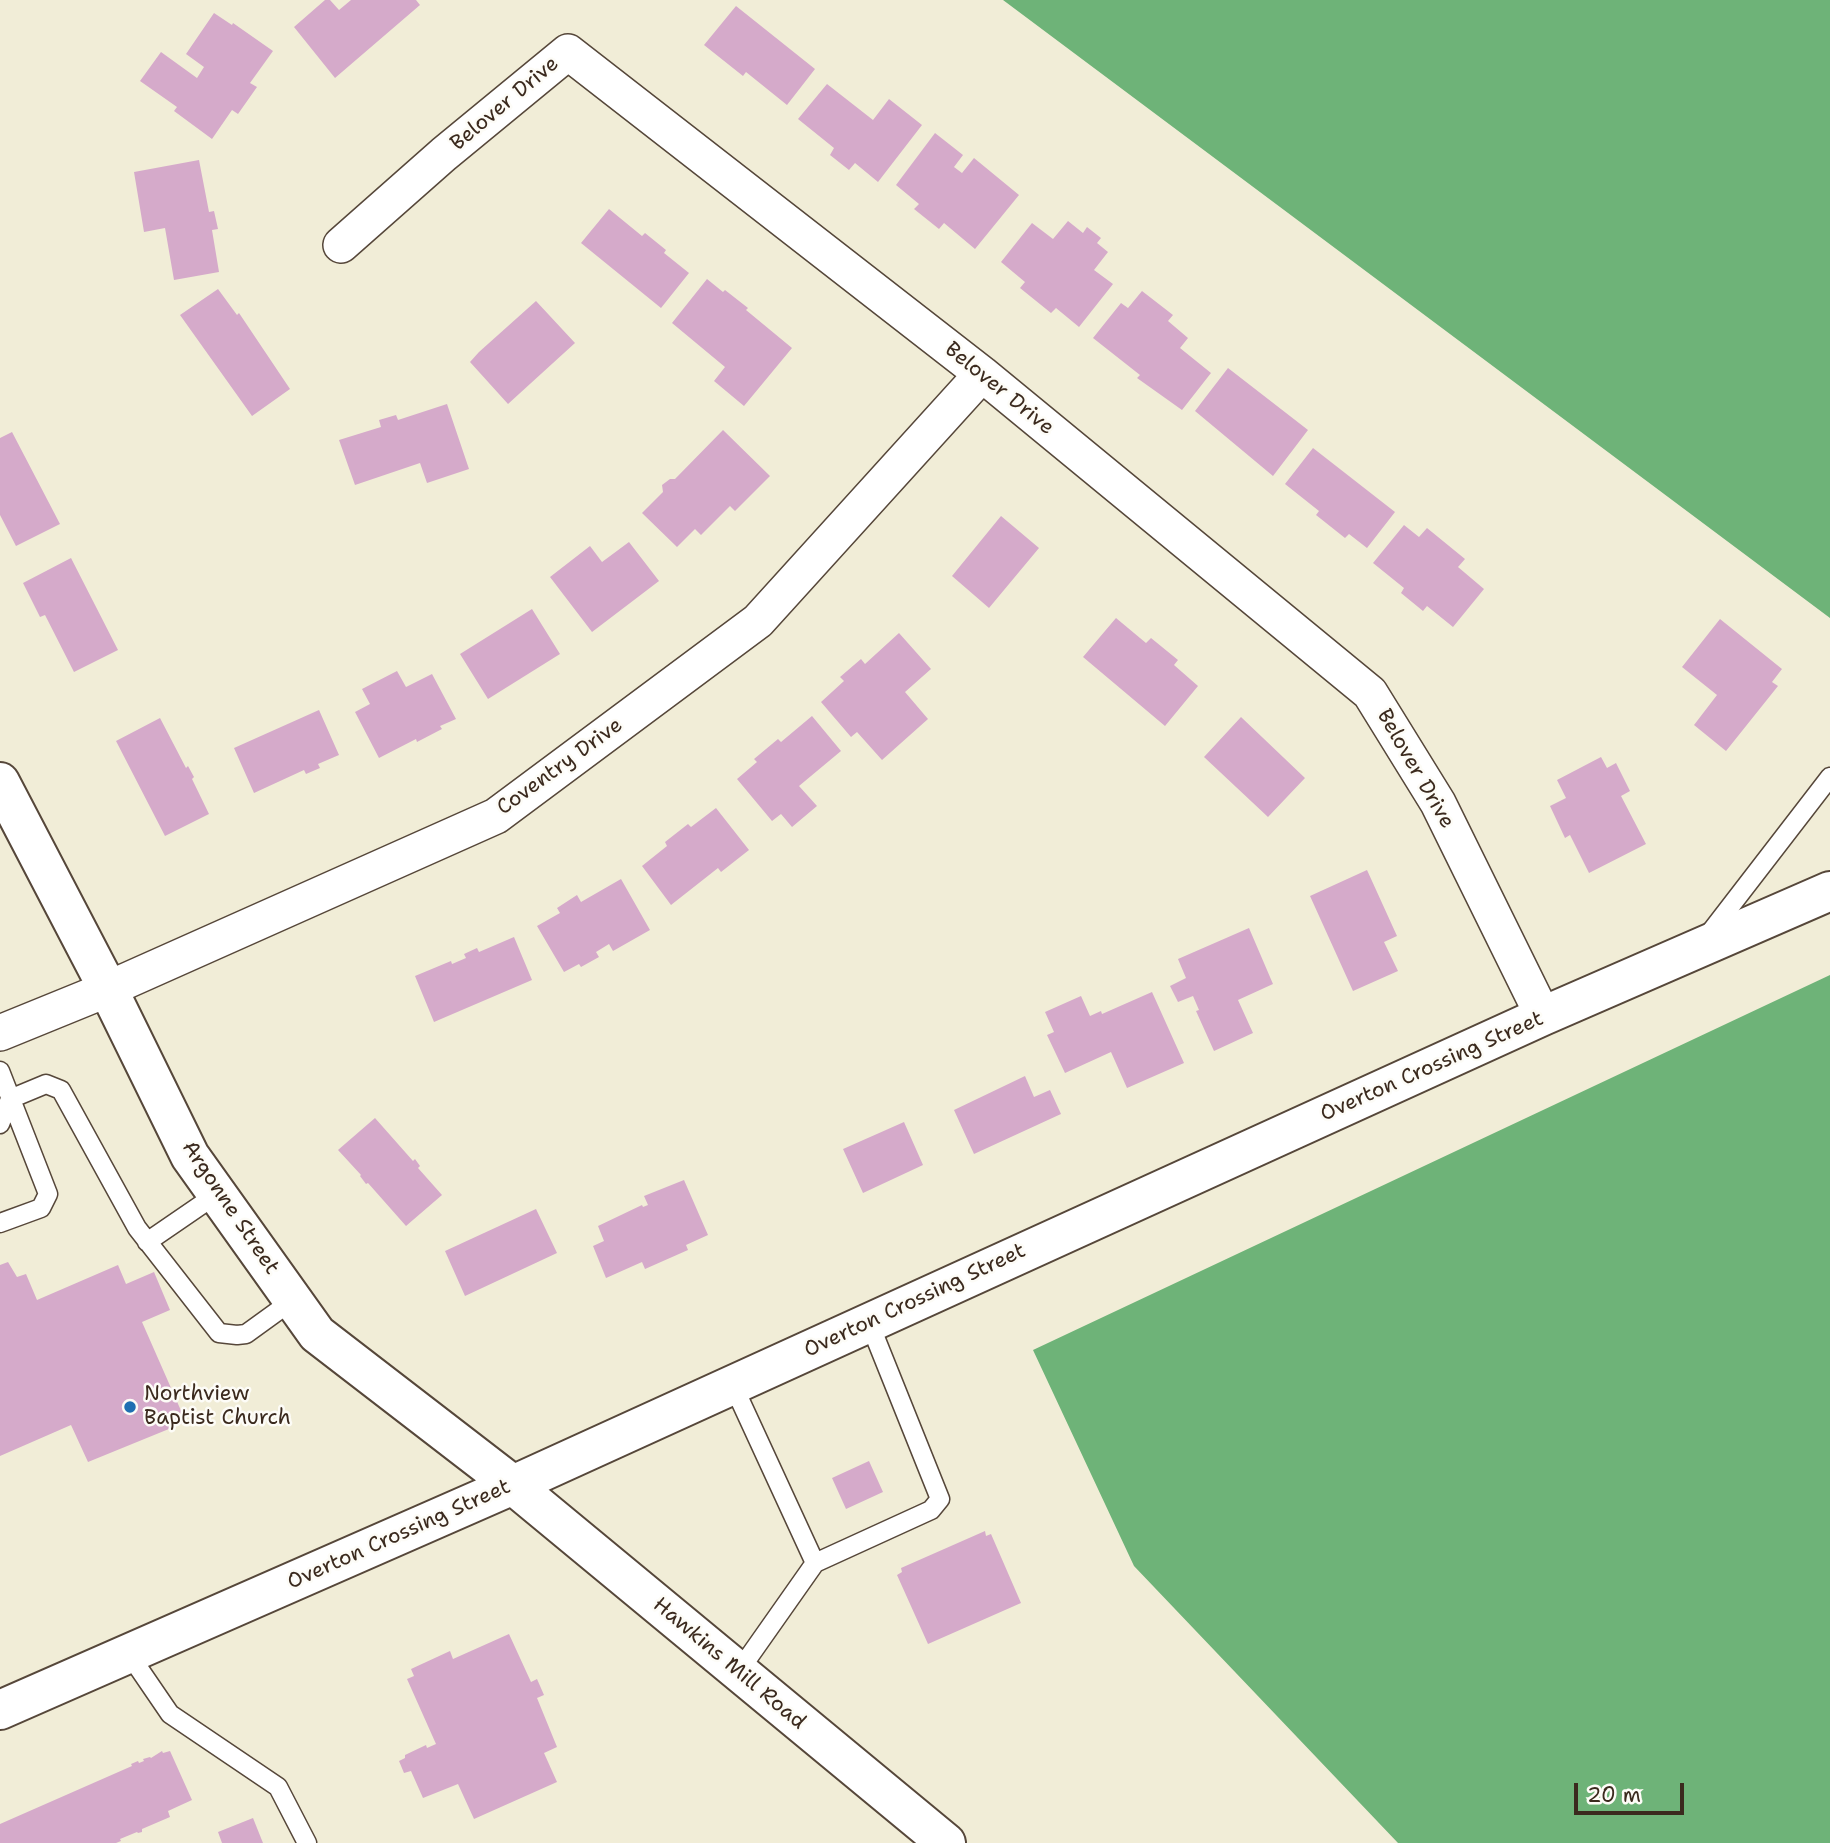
<!DOCTYPE html>
<style>
body{margin:0}
#map{position:relative;width:1830px;height:1843px;overflow:hidden;background:#f1edd7;font-family:"Shantell Sans",sans-serif}
canvas{display:block}
.scale{position:absolute;left:1574px;top:1783px;width:110px;height:32px;box-sizing:border-box;border:4px solid #3b2a1e;border-top:0;padding-left:9px;font-size:21px;line-height:24px;white-space:nowrap;color:#3b2a1e;-webkit-text-stroke:5px #fdfcf7;paint-order:stroke}
</style>
<div id="map">
<canvas width="1830" height="1843"></canvas>
<div class="scale">20 m</div>
</div>
<script>
const ctx = document.querySelector('canvas').getContext('2d');
ctx.lineJoin = 'round';
function paint(path, color) {
  ctx.fillStyle = color;
  ctx.fill(path, 'evenodd');
}
function stroke(path, color, width, dash) {
  ctx.strokeStyle = color;
  ctx.lineWidth = width;
  ctx.lineCap = dash ? 'butt' : 'round';
  ctx.setLineDash(dash || []);
  ctx.stroke(path);
}
function label(font, color, halo, rows, align = 'center') {
  ctx.font = font + ' "Shantell Sans",sans-serif';
  ctx.lineWidth = 5;
  ctx.setLineDash([]);
  ctx.textBaseline = 'middle';
  ctx.strokeStyle = halo;
  ctx.fillStyle = color;
  for (const [text, x, y, turn = 0] of rows) {
    ctx.save();
    ctx.translate(x, y);
    ctx.rotate((+turn || 0) * Math.PI / 180);
    ctx.textAlign = isNaN(turn) ? turn : align;
    if (halo) ctx.strokeText(text, 0, 0);
    ctx.fillText(text, 0, 0);
    ctx.restore();
  }
}
paint(new Path2D(`
 M1003,0H1830V618Z
 M1830,975V1843H1398L1134,1566L1033,1350Z`), '#6eb378');
paint(new Path2D(`
 M325,0H330L339,10L351,0H416L420,5L335,78L294,27Z
 M736,6L815,69L787,105L746,72L743,76L704,45Z
 M214,13L232,25L233,23L273,51L250,83L257,87L238,114L232,110L212,139L174,111L177,107L140,81L161,52L197,78L204,67L186,54Z
 M827,84L873,120L889,99L922,125L878,182L855,163L849,170L830,155L834,148L798,119Z
 M935,133L963,155L954,167L962,173L974,158L1019,195L975,249L944,223L939,229L914,209L919,204L896,185Z
 M199,160L209,212L214,211L218,229L212,230L219,272L174,280L165,228L144,232L134,172Z
 M609,209L642,236L645,233L666,250L664,253L689,273L661,308L581,243Z
 M1068,221L1083,233L1087,227L1101,238L1097,243L1108,252L1094,270L1113,284L1079,327L1056,308L1051,313L1020,288L1025,282L1001,262L1032,223L1053,239Z
 M707,279L723,292L725,290L748,308L746,310L792,348L744,406L714,381L725,367L672,323Z
 M218,289L237,315L239,313L290,389L252,416L180,315Z
 M1142,291L1173,315L1168,321L1188,338L1180,348L1211,373L1182,410L1137,378L1140,375L1093,338L1121,303L1128,308Z
 M536,301L575,343L508,404L470,362L479,352Z
 M1228,368L1308,430L1273,476L1195,411Z
 M447,404L469,469L427,483L420,463L355,485L339,440L381,427L379,420L396,415L398,420Z
 M723,430L770,476L735,511L730,506L701,535L695,529L677,547L642,513L663,492L662,485L670,479H675Z
 M12,432L60,524L16,546L0,515V438Z
 M1313,448L1395,512L1367,548L1349,534L1345,538L1316,515L1319,511L1285,484Z
 M1001,516L1039,548L989,608L952,576Z
 M1404,525L1419,537L1427,528L1465,559L1458,567L1484,589L1453,627L1427,606L1423,611L1401,593L1404,588L1373,563Z
 M629,542L659,581L592,632L550,577L590,546L602,562Z
 M71,558L118,650L74,672L45,615L40,617L23,583Z
 M532,609L560,654L488,699L460,654Z
 M1116,618L1146,643L1151,638L1178,660L1174,665L1198,686L1165,726L1083,657Z
 M1720,619L1782,669L1772,682L1778,686L1726,751L1694,725L1717,695L1682,667Z
 M899,633L931,669L905,692L928,719L882,760L857,732L851,737L821,702L844,681L840,677L861,659L865,664Z
 M397,671L406,687L432,674L456,719L440,726L442,729L417,742L416,739L379,758L355,712L370,704L362,689Z
 M319,710L339,755L318,764L320,768L306,774L304,770L254,793L234,748Z
 M812,716L841,751L799,786L817,806L792,827L781,814L772,821L737,779L757,762L754,759L778,739L781,742Z
 M1241,717L1305,778L1268,817L1204,757Z
 M160,718L186,768L188,766L194,777L192,779L209,814L165,836L116,741Z
 M1601,757L1607,768L1616,763L1630,791L1621,796L1646,844L1589,873L1570,835L1565,838L1550,806L1566,798L1557,780Z
 M716,808L749,850L721,872L718,868L671,905L642,866L667,846L665,842L688,824L691,827Z
 M1367,870L1397,936L1384,942L1398,971L1353,991L1310,896Z
 M621,879L650,930L613,951L609,944L596,952L599,957L581,967L579,964L564,972L537,926L560,913L557,908L577,895L581,902Z
 M1249,928L1273,984L1238,1000L1253,1033L1214,1051L1196,1011L1199,1010L1193,996L1178,1002L1170,986L1186,978L1178,959Z
 M514,937L532,980L434,1022L415,976L451,961L452,964L466,958L464,954L477,948L479,952Z
 M1152,992L1184,1063L1127,1088L1111,1052L1065,1073L1047,1035L1054,1032L1045,1012L1081,996L1090,1016L1101,1011L1102,1014Z
 M1025,1076L1034,1097L1050,1090L1061,1114L974,1154L954,1110Z
 M375,1118L413,1161L415,1159L420,1166L418,1168L442,1195L406,1226L368,1183L366,1184L360,1176L361,1175L338,1150Z
 M904,1122L923,1165L863,1193L843,1149Z
 M684,1180L708,1235L686,1245L688,1250L645,1269L642,1262L606,1278L593,1246L604,1241L598,1226L642,1205L643,1207L648,1205L644,1196Z
 M536,1209L557,1253L465,1296L445,1251Z
 M8,1262L17,1277L26,1274L37,1300L118,1265L126,1284L154,1272L170,1310L142,1322L186,1422L88,1462L71,1425L0,1456V1265Z
 M869,1461L883,1492L846,1509L832,1478Z
 M985,1531L986,1536L991,1534L1021,1603L928,1644L897,1575L902,1572L901,1568Z
 M509,1634L531,1682L537,1679L544,1695L537,1698L557,1747L544,1753L557,1782L474,1819L458,1784L423,1798L411,1771L404,1773L399,1761L405,1758V1755L426,1745L427,1748L436,1744L407,1679L414,1676L411,1669L450,1651L453,1659Z
 M162,1751L163,1753L170,1751L192,1800L168,1811L170,1817L142,1829V1832L138,1833L137,1832L120,1839L121,1841L116,1843H0V1824L132,1766L131,1764L138,1761L139,1763L144,1761L143,1759L150,1757L151,1758Z
 M253,1818L263,1843H222L218,1832Z`), '#d5aaca');
const service = new Path2D(`
 M1709,934L1830,777
 M0,1071L48,1194L41,1208L0,1223
 M0,1124L10,1099L46,1084L61,1090L137,1228L219,1333L237,1335L246,1334L293,1300
 M147,1242L217,1194
 M733,1385L815,1563
 M129,1654L170,1714L278,1787L307,1843
 M739,1671L815,1563L931,1510L940,1499L869,1322`);
const minor = new Path2D(`
 M341,245L444,154L568,52L982,374L1370,693L1438,803L1543,1016
 M0,1033L108,989L496,816L758,621L982,374`);
const tertiary = new Path2D(`
 M0,782L108,989L190,1156L317,1334L513,1485L946,1843
 M0,1710L513,1485L1543,1016L1830,891`);
stroke(service, '#56473a', 21);
stroke(minor, '#56473a', 38);
stroke(tertiary, '#56473a', 42);
stroke(service, '#fff', 18);
stroke(minor, '#fff', 35);
stroke(tertiary, '#fff', 38);
for (const [x, y, r, color] of [
 [130,1407,7,"#1f6fb2"]
]) {
  const dot = new Path2D();
  dot.arc(x, y, r, 0, 2 * Math.PI);
  ctx.fillStyle = color;
  ctx.fill(dot);
  stroke(dot, '#fdfcf7', 2.5);
}
label('21px', '#3b2a1e', '#fdfcf7', [
 ["Belover Drive",505,104,-40],
 ["Belover Drive",999,389,39],
 ["Coventry Drive",560,767,-36],
 ["Belover Drive",1415,769,60],
 ["Overton Crossing Street",1432,1067,-24],
 ["Argonne Street",230,1208,56],
 ["Overton Crossing Street",915,1301,-25],
 ["Overton Crossing Street",399,1535,-24],
 ["Hawkins Mill Road",729,1664,40]
]);
label('21px', '#3b2a1e', '#fdfcf7', [
 ["Northview",144,1395],
 ["Baptist Church",144,1419]
], 'left');
</script>
